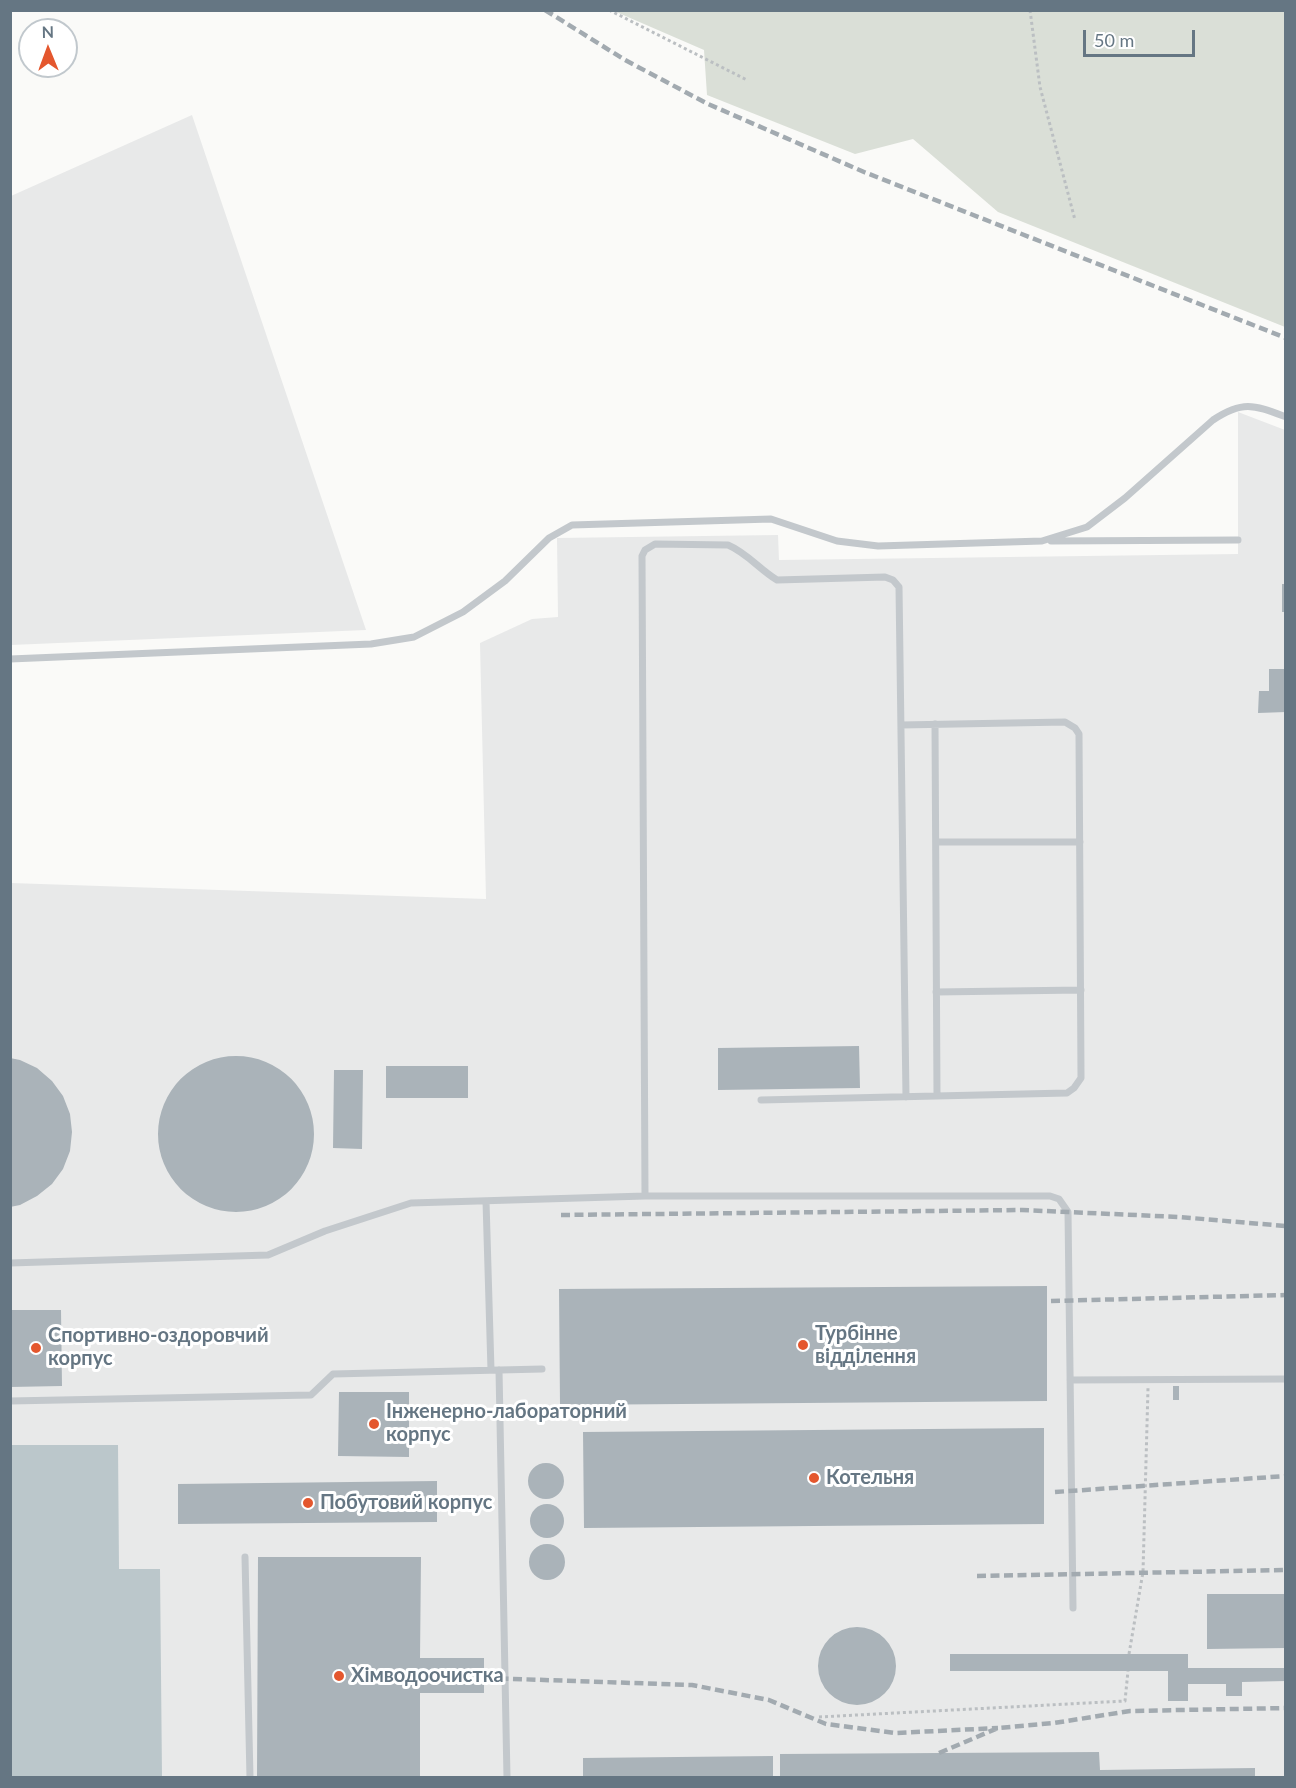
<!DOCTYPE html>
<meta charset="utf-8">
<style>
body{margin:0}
#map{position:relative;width:1296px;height:1788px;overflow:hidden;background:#fafaf8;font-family:Lato,sans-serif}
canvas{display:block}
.frame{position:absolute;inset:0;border:12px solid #657683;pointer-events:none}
.north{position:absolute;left:18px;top:18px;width:60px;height:60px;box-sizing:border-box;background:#fff;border:2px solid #c1c8cd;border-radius:50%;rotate:359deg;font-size:16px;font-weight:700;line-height:24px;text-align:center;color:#657683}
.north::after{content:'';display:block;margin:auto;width:21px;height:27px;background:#e4572e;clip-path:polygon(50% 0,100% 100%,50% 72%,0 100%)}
.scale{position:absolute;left:1083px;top:30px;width:112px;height:27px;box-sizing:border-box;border:3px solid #657683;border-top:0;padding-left:8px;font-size:18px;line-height:21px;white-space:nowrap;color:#657683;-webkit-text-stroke:4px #fff;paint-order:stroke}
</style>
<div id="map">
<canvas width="1296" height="1788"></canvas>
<div class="frame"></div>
<div class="north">N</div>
<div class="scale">50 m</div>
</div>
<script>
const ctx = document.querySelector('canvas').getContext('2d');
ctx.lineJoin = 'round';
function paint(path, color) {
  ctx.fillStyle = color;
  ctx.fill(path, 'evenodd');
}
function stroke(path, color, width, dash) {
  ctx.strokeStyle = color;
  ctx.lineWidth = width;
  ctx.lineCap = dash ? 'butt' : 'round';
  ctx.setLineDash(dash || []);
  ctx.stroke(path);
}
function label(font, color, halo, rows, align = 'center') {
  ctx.font = font + ' Lato,sans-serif';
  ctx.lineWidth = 6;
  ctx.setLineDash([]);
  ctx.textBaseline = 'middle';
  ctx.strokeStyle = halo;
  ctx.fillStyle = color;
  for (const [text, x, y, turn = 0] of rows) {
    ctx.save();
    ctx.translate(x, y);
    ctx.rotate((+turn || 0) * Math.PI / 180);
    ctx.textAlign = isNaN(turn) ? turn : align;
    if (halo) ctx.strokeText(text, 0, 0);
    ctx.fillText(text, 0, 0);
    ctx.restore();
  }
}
paint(new Path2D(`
 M192,115L366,630L11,645V196Z
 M1238,412L1285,430V1777L11,1778V883L486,899L480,643L532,619L558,617L557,538L778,535L779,560L1238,554Z`), '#e8e9e9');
paint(new Path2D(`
 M614,11H1285V327L998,212L913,139L855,154L707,95L704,50Z`), '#dadfd7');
paint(new Path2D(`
 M11,1445H118L119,1569H160L162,1777H11Z`), '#bbc7cb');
paint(new Path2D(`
 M1282,584H1286V612H1282Z
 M1269,669H1286V712L1258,713L1259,691H1269Z
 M859,1046L860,1088L718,1090V1048Z
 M158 1134a78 78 0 1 1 156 0a78 78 0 1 1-156 0Z
 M10,1058L20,1060L37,1068L52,1081L63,1096L70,1114L72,1132L70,1151L63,1169L52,1184L37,1196L20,1205L10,1207Z
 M386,1066H468V1098H386Z
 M334,1070H363L362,1149L333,1148Z
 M1047,1286V1401L560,1405L559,1289Z
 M10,1310H61L62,1386L10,1387Z
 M1173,1386H1179V1400H1173Z
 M339,1392H409V1457L338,1456Z
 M1044,1428V1524L584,1528L583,1432Z
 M528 1481a18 18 0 1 1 36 0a18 18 0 1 1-36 0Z
 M437,1481V1522L178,1524V1484Z
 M530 1521a17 17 0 1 1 34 0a17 17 0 1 1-34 0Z
 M529 1562a18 18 0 1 1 36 0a18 18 0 1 1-36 0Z
 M258,1557H421L420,1658H484V1693H420V1778H257Z
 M1207,1594H1286V1648L1207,1649Z
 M818 1666a39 39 0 1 1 78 0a39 39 0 1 1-78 0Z
 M950,1654H1188V1668H1286V1681L1242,1682V1696H1226V1684H1188V1701H1168V1671H950Z
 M1099,1752L1100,1770L1255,1768V1778H780V1754Z
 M773,1756V1778H583V1758Z`), '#aab3b9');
stroke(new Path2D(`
 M609,10L747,80
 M1030,10L1040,87L1075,220
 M1129,1654L1143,1572L1148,1388
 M819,1717L1125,1701L1128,1671`), '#bbbfc2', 3, [3, 3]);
stroke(new Path2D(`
 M1051,541L1238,540
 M10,659L371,644L414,637L463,612L505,581L549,538L572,525L771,519L837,541L878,546L1042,541L1087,527L1125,498L1213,420C1243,400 1254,405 1286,417
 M935,724L937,1096
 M936,842H1080
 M936,992L1081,990
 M761,1100L1067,1093L1074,1088L1081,1078L1079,734L1075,728L1065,722L901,725
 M645,1196L642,556L645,550L655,544L728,545C747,553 759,569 777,580L885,577L893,580L899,587L906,1097
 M486,1201L491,1370
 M10,1263L268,1255L325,1231L411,1203L645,1196H1050L1059,1199L1068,1212L1073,1608
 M499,1370L507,1778
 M1070,1380L1286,1379
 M10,1401L311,1395L333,1374L542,1369
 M245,1557L250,1778`), '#c3c8cc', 7);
stroke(new Path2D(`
 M545,10L625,60L708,104L864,172L1286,338
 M561,1215L1022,1210L1179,1217L1286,1226
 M1051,1301L1286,1295
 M1055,1492L1286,1476
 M977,1576L1286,1570
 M486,1678L692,1685L769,1700L826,1724L895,1733L998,1728
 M939,1753L998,1728L1054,1723L1130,1711L1286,1708`), '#a2aab0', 4.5, [9, 4.5]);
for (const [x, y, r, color] of [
 [803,1345,6,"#e4572e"],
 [36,1348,6,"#e4572e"],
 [374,1424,6,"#e4572e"],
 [814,1478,6,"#e4572e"],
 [308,1503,6,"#e4572e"],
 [339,1676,6,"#e4572e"]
]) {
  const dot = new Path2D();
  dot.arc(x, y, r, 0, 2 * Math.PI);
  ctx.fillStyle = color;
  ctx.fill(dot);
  stroke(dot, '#fff', 2);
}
label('bold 20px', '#657683', '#fff', [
 ["Турбінне",815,1334],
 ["відділення",815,1357],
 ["Спортивно-оздоровчий",48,1336],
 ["корпус",48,1359],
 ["Інженерно-лабораторний",386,1412],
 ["корпус",386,1435],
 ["Котельня",826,1478],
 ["Побутовий корпус",320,1503],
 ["Хімводоочистка",351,1676]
], 'left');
</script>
